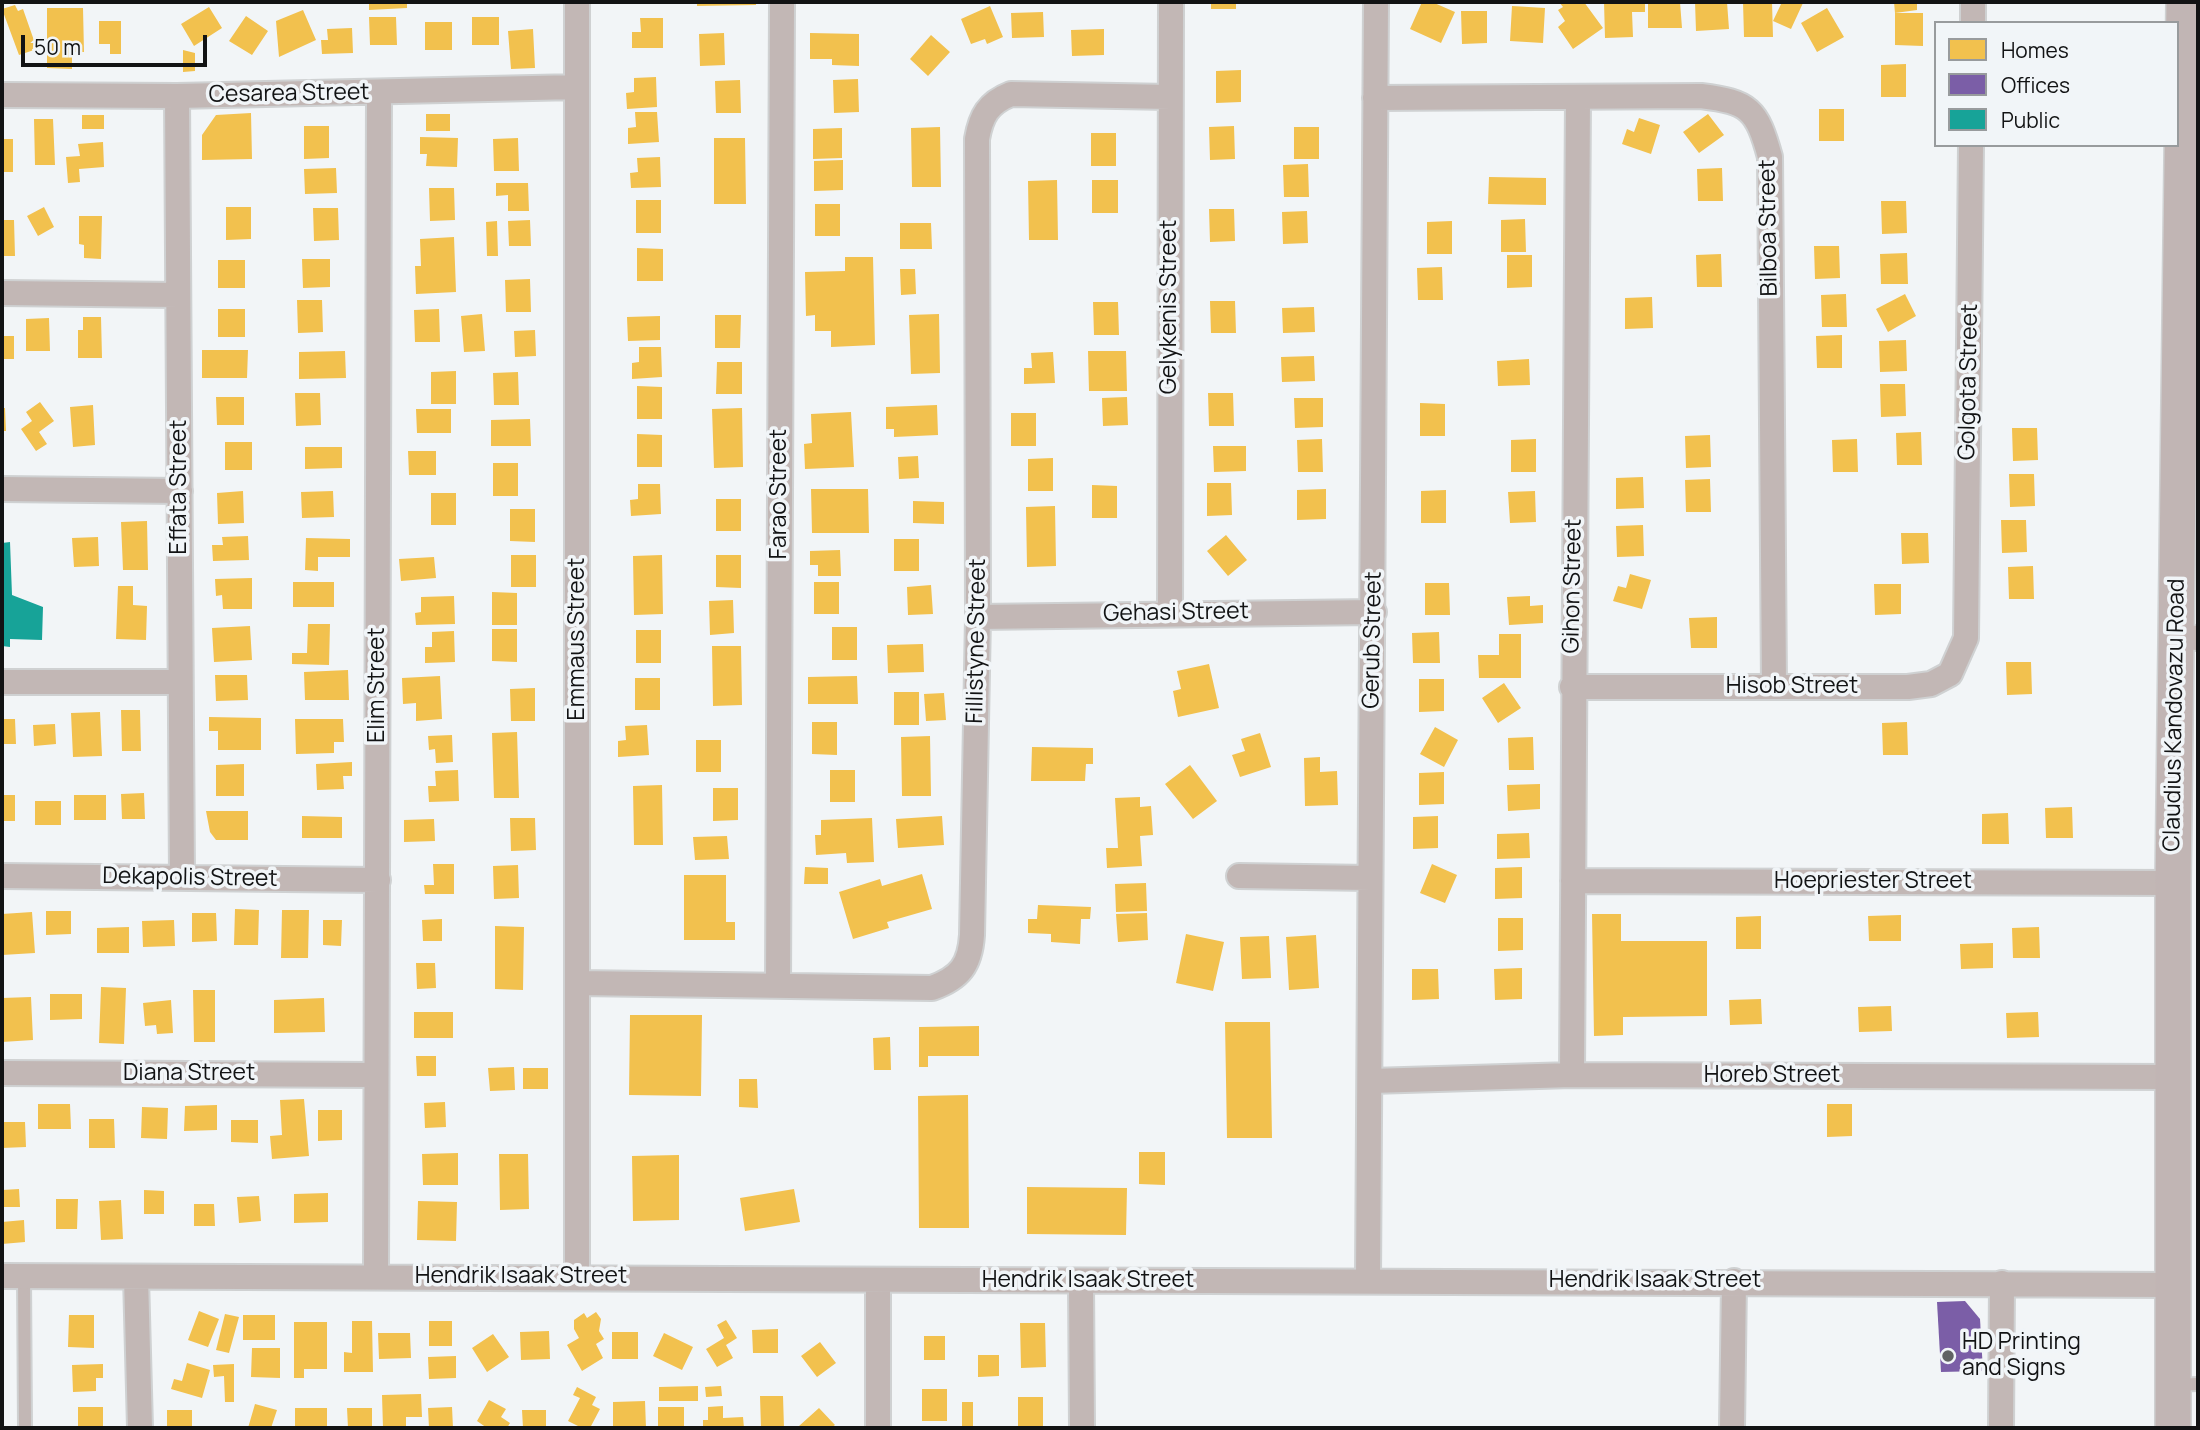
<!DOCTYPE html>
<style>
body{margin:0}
#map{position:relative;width:2200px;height:1430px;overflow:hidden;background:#f2f5f7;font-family:Manrope,sans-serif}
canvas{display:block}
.frame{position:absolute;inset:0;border:4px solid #121314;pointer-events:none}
.legend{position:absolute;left:1934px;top:21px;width:245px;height:126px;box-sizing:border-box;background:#f1f5f8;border:2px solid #989b9d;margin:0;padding:9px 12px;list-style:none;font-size:21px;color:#121314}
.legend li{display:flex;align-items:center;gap:14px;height:35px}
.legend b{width:35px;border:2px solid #989b9d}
.scale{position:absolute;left:21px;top:35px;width:186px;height:32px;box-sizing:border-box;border:4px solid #121314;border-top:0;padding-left:9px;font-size:21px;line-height:24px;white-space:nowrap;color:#121314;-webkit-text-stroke:5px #f1f5f8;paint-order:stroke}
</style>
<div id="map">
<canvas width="2200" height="1430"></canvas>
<div class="frame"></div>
<ul class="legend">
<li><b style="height:19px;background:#f2c14e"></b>Homes</li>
<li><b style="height:19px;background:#7b5ea7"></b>Offices</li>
<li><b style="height:19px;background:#17a398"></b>Public</li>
</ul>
<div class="scale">50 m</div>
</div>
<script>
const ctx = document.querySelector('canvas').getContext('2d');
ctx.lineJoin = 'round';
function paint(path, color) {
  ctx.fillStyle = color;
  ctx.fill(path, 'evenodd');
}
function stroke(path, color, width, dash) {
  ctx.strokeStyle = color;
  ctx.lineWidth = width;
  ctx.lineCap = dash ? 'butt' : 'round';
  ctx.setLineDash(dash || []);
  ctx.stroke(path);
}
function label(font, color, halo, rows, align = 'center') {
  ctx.font = font + ' Manrope,sans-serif';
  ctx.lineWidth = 7;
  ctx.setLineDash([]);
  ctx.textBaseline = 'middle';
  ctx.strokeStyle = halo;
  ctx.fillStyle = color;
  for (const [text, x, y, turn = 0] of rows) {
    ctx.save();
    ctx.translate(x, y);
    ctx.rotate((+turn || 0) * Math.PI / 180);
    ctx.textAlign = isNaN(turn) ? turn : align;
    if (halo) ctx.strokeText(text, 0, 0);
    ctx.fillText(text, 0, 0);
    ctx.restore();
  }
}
paint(new Path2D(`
 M369,2H407V8L369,10Z
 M697,2H756V5L697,6Z
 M1211,2H1236V9H1211Z
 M1422,2H1432L1455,12L1441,43L1410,29Z
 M1559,2H1584L1603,28L1573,49L1558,27L1565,21L1558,10L1563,7Z
 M1604,2H1645V12H1632L1633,37L1605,38Z
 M1648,2H1680L1682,28H1648Z
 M1695,2H1727L1729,29L1696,31Z
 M1743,2H1772L1773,37H1744Z
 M1782,2L1803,3L1791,29L1773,21Z
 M1894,2H1917V10L1895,13Z
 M15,5L18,11L23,9L37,49L19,55L2,9Z
 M990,6L1003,37L987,44L985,39L971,44L961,19Z
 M1512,6L1545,8L1543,43L1510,41Z
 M209,7L222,28L194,46L181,24Z
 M47,8H83L84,52H72V69L47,68Z
 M1827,8L1844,37L1817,52L1801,23Z
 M303,10L316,40L279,57L276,21Z
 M1461,11H1487V43L1462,44Z
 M1043,12L1044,37L1012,38L1011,13Z
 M1895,13H1923V46L1895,45Z
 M246,16L268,31L252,55L229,41Z
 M369,17H396L397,45H370Z
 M472,17H499V45H472Z
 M640,18H663V48H632V32H641Z
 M99,21H121V54H110V44H99Z
 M425,22H452V50H425Z
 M352,28L353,53L322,54L321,40H328L327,29Z
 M533,29L535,68L511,69L508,31Z
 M1104,29V55L1072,56L1071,30Z
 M724,33L725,65L700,66L699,34Z
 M810,33L859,34V66L832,65V59H810Z
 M931,35L950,52L928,76L910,59Z
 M183,50L195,53V71L183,72Z
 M1906,64V97H1881V65Z
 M1241,70V102L1216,103V71Z
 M656,77L657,107L627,109L626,93L634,92V78Z
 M858,79L859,112L834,113L833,80Z
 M740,80L741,113H716L715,81Z
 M1819,109H1844V141H1819Z
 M635,112H657L659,142L628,144V128L636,127Z
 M251,113L252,159L202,160V135L216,115Z
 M426,114H450V131H426Z
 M1708,114L1724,135L1699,153L1683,132Z
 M82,115H104V129H82Z
 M1639,118L1660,125L1651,154L1622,144L1627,129L1634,132Z
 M34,119H53L55,165H35Z
 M304,126H329V158L304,159Z
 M1234,126L1235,159L1210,160L1209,127Z
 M940,127L941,187H912L911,128Z
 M1294,127H1319V159H1294Z
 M842,128V158L813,159V129Z
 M1091,133H1116V166H1091Z
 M420,137L458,138L457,167L426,166L427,154H420Z
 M518,138L519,171H494L493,139Z
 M714,138H745L746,204H714Z
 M2,139H13V172H2Z
 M103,142L104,167L79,169L80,182L68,183L66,157L80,156L78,144Z
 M660,157L661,187L631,188L630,173L638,172L637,158Z
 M843,160V190L814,191V161Z
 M1308,164L1309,197H1284L1283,165Z
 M336,168L337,193L305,194L304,169Z
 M1722,168L1723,201H1698L1697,169Z
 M1489,177L1546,178V205L1488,204Z
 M1057,180L1058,240H1029L1028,181Z
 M1092,180H1118V213H1092Z
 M496,183H528L529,211H508V195L496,196Z
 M429,188H454L455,220L430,221Z
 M636,200H661V233H636Z
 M1881,201H1906L1907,233L1882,234Z
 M815,204H840V236H815Z
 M44,207L54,227L38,236L27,216Z
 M226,207H251V239L226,240Z
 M313,208H338L339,240L314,241Z
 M1209,209H1234L1235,241L1210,242Z
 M1307,211L1308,243L1283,244L1282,212Z
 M79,216H102L101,259L84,258V245L79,244Z
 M1525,219L1526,252H1501V220Z
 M2,220H14L15,256H2Z
 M530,220L531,246H509L508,221Z
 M497,221L498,256H487L486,222Z
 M1452,221V254H1427V222Z
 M900,223H931L932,249H900Z
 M454,237L456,292L416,294L415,266H421L420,239Z
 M1814,246H1839L1840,278L1815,279Z
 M637,248L663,249V281H637Z
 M1907,253L1908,284H1881L1880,254Z
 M1721,254L1722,287H1697L1696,255Z
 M1507,255H1532V287L1507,288Z
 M845,257H873L875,345L831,347V331H815V315L806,316L805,272L845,271Z
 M302,259H330V287L303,288Z
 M218,260H245V288H218Z
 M1442,267L1443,300H1418L1417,268Z
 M900,269H915L916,294L901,295Z
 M530,279L531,312H506L505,280Z
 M1846,294L1847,327H1822L1821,295Z
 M1905,294L1916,316L1888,332L1876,309Z
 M1652,297L1653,328L1625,329V298Z
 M297,300H322L323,332L298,333Z
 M1210,301H1235L1236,333H1211Z
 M1093,302H1118L1119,335H1094Z
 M1314,307L1315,332L1283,333L1282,308Z
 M218,309H245V337H218Z
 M439,309L440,342H415L414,310Z
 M482,314L485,351L464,352L461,316Z
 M939,314L940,373L911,374L909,315Z
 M715,315H741L740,348H715Z
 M660,316V340L628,341L627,317Z
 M83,317H101L102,358H78V330H83Z
 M49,318L50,351H26V319Z
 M535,330L536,356L515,357L514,331Z
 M1842,335V368H1817L1816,336Z
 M2,336H14V359H2Z
 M1906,340L1907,371L1880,372L1879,341Z
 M639,347H661L662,377L632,379V363L639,362Z
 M202,350H248L247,378H202Z
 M345,351L346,378L299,379V352Z
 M1088,351H1126L1127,391H1089Z
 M1053,352L1055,383L1024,384V368H1032L1031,353Z
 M1314,356L1315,381L1282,382L1281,357Z
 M1529,359L1530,385L1498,386L1497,361Z
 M717,362H742V394H716Z
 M456,371V404H431V372Z
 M518,372L519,405H494L493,373Z
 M1880,384H1905L1906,416L1881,417Z
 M637,386L662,387V419H637Z
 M295,393H320L321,425L296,426Z
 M1208,393H1233L1234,426H1209Z
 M216,397H244V425H217Z
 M1127,397L1128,425L1103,426L1102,398Z
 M1294,398H1323V427L1295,428Z
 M40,402L54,421L39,432L47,444L36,451L21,429L32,421L26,412Z
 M1420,403L1445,404V436H1420Z
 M93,405L95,445L73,447L70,407Z
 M937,405L938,435L894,437V429H886V407Z
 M2,408H5L6,431H2Z
 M742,408L743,467L714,468L712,409Z
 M416,409H451V433H417Z
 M851,412L854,467L805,469L804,444L812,443L811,414Z
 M1011,413H1036V446H1011Z
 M530,419L531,446H491V420Z
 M2012,428H2037L2038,460L2013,461Z
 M1921,432L1922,465H1897L1896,433Z
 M637,434L662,435V467H637Z
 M1710,435L1711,467L1686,468L1685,436Z
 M1322,439L1323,472H1298L1297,440Z
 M1536,439V472H1511V440Z
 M1857,439L1858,472H1833L1832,440Z
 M225,442H252V470H225Z
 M1213,446H1246V471L1214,472Z
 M305,447H342V468L305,469Z
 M408,451H436V475H409Z
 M918,456L919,478L899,479L898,457Z
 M1053,458V491H1028V459Z
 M493,463H518V496H493Z
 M2009,474H2034L2035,506L2010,507Z
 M1643,477L1644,508L1616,509V478Z
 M1710,479L1711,512H1686L1685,480Z
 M1207,483H1231L1232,515L1207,516Z
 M638,484H660L661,514L631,516L630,500L638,499Z
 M1092,485L1117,486V518H1092Z
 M811,489H868L869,533H812Z
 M1326,489V519L1297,520V490Z
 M1446,490V523H1421V491Z
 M243,491L244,523L218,524L217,493Z
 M333,491L334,517L302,518L301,492Z
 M1535,491L1536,522L1510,523L1508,492Z
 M431,493H456V525H431Z
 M716,499H741V531H716Z
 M913,501L944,502V524L913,523Z
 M1055,506L1056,566L1027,567L1026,507Z
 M510,509H535V542L510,541Z
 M2001,520H2026L2027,552L2002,553Z
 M147,521L148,570H123L121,522Z
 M1643,525L1644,556L1617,557L1616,526Z
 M1901,533H1928L1929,563L1902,564Z
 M1226,535L1247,560L1228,576L1207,551Z
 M248,536L249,560L213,561L212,545H223L222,537Z
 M98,537L99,566L74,567L72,538Z
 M306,538L350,539V557H318V571L305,570Z
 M894,539H919V571H894Z
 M840,550L841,576H818V565H810V551Z
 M511,555H536V587H511Z
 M662,555L663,614L634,615L633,556Z
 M716,555H741V588L716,587Z
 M434,557L436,578L401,581L399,559Z
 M2033,566L2034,599H2009L2008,567Z
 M1630,574L1651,580L1642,609L1613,601L1618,586L1626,588Z
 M252,578V609H223L222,595L216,596L215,579Z
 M293,582H334V607H293Z
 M814,582H839V614H814Z
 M1425,583H1449L1450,615H1425Z
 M1874,584H1901V614L1875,615Z
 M931,585L933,614L908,615L907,587Z
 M118,586H133V605L147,606L146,640L116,639Z
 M492,592L517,593V625H492Z
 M454,596L455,624L416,625L415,613L421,612V597Z
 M1530,596V606L1543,605V623L1509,625L1507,597Z
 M733,600L734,633L710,635L709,601Z
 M1717,617V648H1691L1689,618Z
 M308,624H330L329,665L292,664V653H307Z
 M250,626L252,660L214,662L212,628Z
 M832,627H857V660H832Z
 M492,629H517V662L492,661Z
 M636,630H661V663H636Z
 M454,631L455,662L425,663V647H432V632Z
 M1439,632L1440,663H1413L1412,633Z
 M1499,634H1521V678H1479L1478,655H1499Z
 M923,644L924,672L888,673L887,645Z
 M712,646H741L742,705L713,706Z
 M2006,662H2031L2032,694L2007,695Z
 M1209,664L1219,708L1178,717L1173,691L1181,689L1177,671Z
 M348,670L349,700H305L304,672Z
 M215,675H247L248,700L216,701Z
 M440,676L442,719L416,721V703L403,704L402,678Z
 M857,676L858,704H808V677Z
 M635,678H660V710H635Z
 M1419,679H1444V711L1419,712Z
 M1504,683L1521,708L1498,723L1482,698Z
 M535,688V721H511L510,689Z
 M894,692H919V725H894Z
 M944,693L946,720L926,721L924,694Z
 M121,710H140L141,751H122Z
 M100,712L102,756L73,757L71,713Z
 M209,717L261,718V750H218V731H209Z
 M2,719H15L16,744H2Z
 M295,719H343L344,742H334V753L296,754Z
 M812,722H837V755L812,754Z
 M1907,722L1908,755H1883L1882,723Z
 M55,724L56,744L34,746L33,725Z
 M647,725L649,755L618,757V741L626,740L625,726Z
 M1435,727L1458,740L1444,767L1420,754Z
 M517,732L519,798H494L492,733Z
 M1260,733L1271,767L1240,777L1232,755L1245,751L1241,739Z
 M452,735L453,762L436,763L435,749L429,750L428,736Z
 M930,736L931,796H902L901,737Z
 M1533,737L1534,770H1509L1508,738Z
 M696,740H721V772H696Z
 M1032,747L1093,748V764H1086L1085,781H1031Z
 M1320,757V772L1337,771L1338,805L1305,806L1304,758Z
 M352,762V776H343L344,789L317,790L316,764Z
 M244,764V796H216V765Z
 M1190,765L1217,801L1193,819L1165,784Z
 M458,770L459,801L429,802L428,786H436L435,771Z
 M830,770H855V802H830Z
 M1444,772V804L1419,805V773Z
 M1540,784V809L1508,811L1507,785Z
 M662,785L663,845H634L633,786Z
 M713,788H738V820L713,821Z
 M144,793L145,819H122L121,794Z
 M2,795H15V821H2Z
 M74,795H106V820H74Z
 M1140,797V807L1151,806L1153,835L1140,836L1142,866L1107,868L1106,848H1118L1115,798Z
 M35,801H61V825H35Z
 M2072,807L2073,838H2046L2045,808Z
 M206,811H248V840H216L210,832Z
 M2008,813L2009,844H1982V814Z
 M302,816L342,817V838H302Z
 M942,816L944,845L898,848L896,819Z
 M1438,816V848L1413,849V817Z
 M510,818H535L536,850L511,851Z
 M872,818L874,862L847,863L846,853L816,855L815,835H821V820Z
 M434,819L435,841L404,842V820Z
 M1529,833L1530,858L1497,859V834Z
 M727,836L729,859L695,860L693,837Z
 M433,864H454V894H425L424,885H434Z
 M1432,864L1457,875L1445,903L1420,893Z
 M518,865L519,898L494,899L493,866Z
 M805,867L828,868V884H804Z
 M1522,867V898L1495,899V868Z
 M922,874L932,909L887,922L889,928L853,939L839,892L880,879L882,886Z
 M684,875H726V922H735V940H684Z
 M1146,883L1147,911L1116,912L1115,884Z
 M1038,905L1091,907L1090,919H1081L1080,944L1051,942V934L1028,933V919H1037Z
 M235,909L259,910L258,945H234Z
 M282,910H309L308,958H281Z
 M46,911H71V934L46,935Z
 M32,912L35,953L2,955V914Z
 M192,913H216L217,941L192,942Z
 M1147,913L1148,940L1118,942L1116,914Z
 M1592,914H1621V941H1707V1016L1623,1017V1035L1594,1036Z
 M1901,915V941H1869L1868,916Z
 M1761,916V949H1736V917Z
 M1498,918H1523V950L1498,951Z
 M442,919V941H423L422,920Z
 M174,920L175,946L143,947L142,921Z
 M323,920H342L341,946L323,945Z
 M495,926L524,927L523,990L495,989Z
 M129,927V953H97V928Z
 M2039,927L2040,958H2013L2012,928Z
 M1186,934L1224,942L1213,991L1176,983Z
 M1316,935L1319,988L1289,990L1286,937Z
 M1269,936L1271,978L1242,979L1240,937Z
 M1993,943V968L1961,969L1960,944Z
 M416,963H435L436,988L417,989Z
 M1522,968V999L1495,1000L1494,969Z
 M1412,969H1438L1439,999L1412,1000Z
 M101,987L126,988L124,1044L99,1043Z
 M193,990H215V1042H194Z
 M50,994H82V1019L50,1020Z
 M31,997L33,1040L2,1042V998Z
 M324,998L325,1032L274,1033V1000Z
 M1761,999L1762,1024L1730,1025L1729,1000Z
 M171,1000L173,1033L157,1034L156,1025L145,1026L143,1003Z
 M1891,1006L1892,1031L1859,1032L1858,1007Z
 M414,1012H453V1038H414Z
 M2038,1012L2039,1037L2007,1038L2006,1013Z
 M630,1015H702L701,1096L629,1095Z
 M1225,1022H1270L1272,1138H1227Z
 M979,1026V1056H928V1067H919V1027Z
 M890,1037L891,1070H874L873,1038Z
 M416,1056H436V1076H417Z
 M514,1067L515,1090L490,1091L488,1068Z
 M523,1068H548V1089H523Z
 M739,1079H757L758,1108L739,1107Z
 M968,1095L969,1228H919L918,1096Z
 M304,1099L309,1156L272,1159L270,1136L282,1135L280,1100Z
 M445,1102L446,1127L425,1128L424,1103Z
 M38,1104H70L71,1129H38Z
 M1827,1104H1852V1136L1827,1137Z
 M217,1105V1130L184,1131L185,1106Z
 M142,1107L168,1108L167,1139L141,1138Z
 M318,1110H342V1140L318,1141Z
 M89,1119H114L115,1148H89Z
 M231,1120H258V1143L231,1142Z
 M2,1122H25L26,1147L2,1148Z
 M1139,1152H1165V1185L1139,1184Z
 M458,1153V1185H423L422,1154Z
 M499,1154H528L529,1209L500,1210Z
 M679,1155V1220L633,1221L632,1156Z
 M1027,1187L1127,1188L1126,1235L1027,1234Z
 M19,1189L20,1207H2V1190Z
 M794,1189L800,1222L745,1231L740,1198Z
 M144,1190L164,1191V1214H144Z
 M328,1193V1222L294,1223V1194Z
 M259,1196L261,1221L239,1223L237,1197Z
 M56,1199H78L77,1229H56Z
 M121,1200L123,1239L101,1240L99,1201Z
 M418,1201L457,1202L456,1241L417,1240Z
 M194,1204H214L215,1226H194Z
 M24,1220L25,1242L2,1244V1222Z
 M199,1311L219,1319L208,1347L188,1340Z
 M596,1312L601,1319L599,1331L604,1339L596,1344L603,1358L582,1371L567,1345L579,1338L574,1329V1320L584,1313L587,1318Z
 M225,1314L239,1317L229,1353L216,1350Z
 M69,1315H94V1348L68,1347Z
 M243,1315H275V1340H243Z
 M726,1320L737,1338L726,1345L733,1358L717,1367L706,1349L724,1338L717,1325Z
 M352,1321H372L373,1372H344V1352L352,1353Z
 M429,1321H452V1346H429Z
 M294,1322H327V1369H304V1378H294Z
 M1020,1323H1045L1046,1367L1021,1368Z
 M778,1329V1353H753L752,1330Z
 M549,1331L550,1359L521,1360L520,1332Z
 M612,1332H638V1359H612Z
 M378,1333H410L411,1358L379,1359Z
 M664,1333L693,1347L682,1370L653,1356Z
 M493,1334L509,1357L487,1372L472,1348Z
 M924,1336H945V1360H924Z
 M820,1342L836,1363L817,1377L801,1356Z
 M252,1348H280V1378L251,1377Z
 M978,1355H999V1376L978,1377Z
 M456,1356V1378L429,1379L428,1357Z
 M187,1363L210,1370L202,1398L171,1389L174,1379L182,1381Z
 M103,1364V1378H96V1391L73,1392L72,1365Z
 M234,1364V1402H225L224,1376L214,1377L213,1365Z
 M698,1386V1401H659V1387Z
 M721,1386L722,1396L706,1397L705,1387Z
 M577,1387L596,1397L592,1405L600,1409L590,1428H582L568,1421L580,1398L573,1395Z
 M922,1389H947V1421H922Z
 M421,1394L422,1417H406V1428H383L382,1395Z
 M760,1396H783L784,1428H761Z
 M1018,1397H1043V1428H1018Z
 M489,1400L506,1409L501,1417L510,1423L507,1428H487L477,1421Z
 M645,1401L646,1428H613V1402Z
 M962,1402H973V1427H962Z
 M255,1404L277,1410L271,1428H248Z
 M723,1406V1418L743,1417L744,1428H703V1420H708V1407Z
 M78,1407H103V1428H78Z
 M452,1407L453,1428H429L428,1408Z
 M658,1407H684V1428H658Z
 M295,1408H327V1428H295Z
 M347,1408H372V1428H348Z
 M819,1408L835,1425L831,1428H800L799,1426Z
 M167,1410H192V1428H167Z
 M522,1410H546V1428H523Z`), '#f2c14e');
paint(new Path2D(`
 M1965,1301L1980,1319L1983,1371L1941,1372L1937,1302Z`), '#7b5ea7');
paint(new Path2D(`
 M10,542L12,595L43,607L42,640L10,639V647L2,646V543Z`), '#17a398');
const lane = new Path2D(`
 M24,1276L25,1428
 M2174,1385L2198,1384`);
const street = new Path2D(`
 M1973,23V2
 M2,95L177,96L577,87
 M177,96L182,877
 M1375,98L1701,96C1749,102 1757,109 1770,157L1774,686
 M2,293L178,295
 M2,489L180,491
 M1170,613L1171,2
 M978,617L1374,612
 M2177,637L2198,638
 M2,682H180
 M1572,687H1908L1931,684L1950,674L1966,638L1971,145
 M2,876L378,880
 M1239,876L1370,878
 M1573,881L2173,883
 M578,983L932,988C960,978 970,965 972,935L978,617L977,139C981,116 988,103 1011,94L1170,97
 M778,986L782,2
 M2,1073L376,1075
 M1572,1075L1578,97
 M1371,1081L1572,1075L2173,1077
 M2,1276L2173,1285
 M376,1276L379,93
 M136,1277L140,1428
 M577,1277V2
 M1368,1279L1376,2
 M1081,1282L1082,1428
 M878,1428V1280
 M1732,1428L1734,1281
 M2001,1428L2002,1283`);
const secondary = new Path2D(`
 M2173,1428V883L2184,2`);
stroke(lane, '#cfd1d2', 16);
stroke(street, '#cfd1d2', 28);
stroke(secondary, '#cfd1d2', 38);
stroke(lane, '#c2b7b5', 12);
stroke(street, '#c2b7b5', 24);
stroke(secondary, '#c1b5b4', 35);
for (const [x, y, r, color] of [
 [1948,1356,7,"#606263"]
]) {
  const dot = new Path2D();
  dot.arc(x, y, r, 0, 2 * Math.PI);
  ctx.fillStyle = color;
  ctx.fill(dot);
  stroke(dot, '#f1f5f8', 2.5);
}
label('23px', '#121314', '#f1f5f8', [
 ["Cesarea Street",289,94,-1],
 ["Bilboa Street",1769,228,-91],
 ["Gelykenis Street",1170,307,-90],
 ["Golgota Street",1969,382,-89],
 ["Effata Street",180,487,-90],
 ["Farao Street",780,494,-90],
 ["Gihon Street",1573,586,-89],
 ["Gehasi Street",1176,613,-1],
 ["Emmaus Street",578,639,-90],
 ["Gerub Street",1373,640,-89],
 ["Fillistyne Street",977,641,-89],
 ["Elim Street",378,685,-90],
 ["Hisob Street",1792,687],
 ["Claudius Kandovazu Road",2175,715,-89],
 ["Dekapolis Street",190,878,1],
 ["Hoepriester Street",1873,882],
 ["Diana Street",189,1074],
 ["Horeb Street",1772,1076],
 ["Hendrik Isaak Street",521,1277],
 ["Hendrik Isaak Street",1088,1281],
 ["Hendrik Isaak Street",1655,1281]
]);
label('23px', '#121314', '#f1f5f8', [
 ["HD Printing",1962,1343],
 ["and Signs",1962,1369]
], 'left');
</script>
